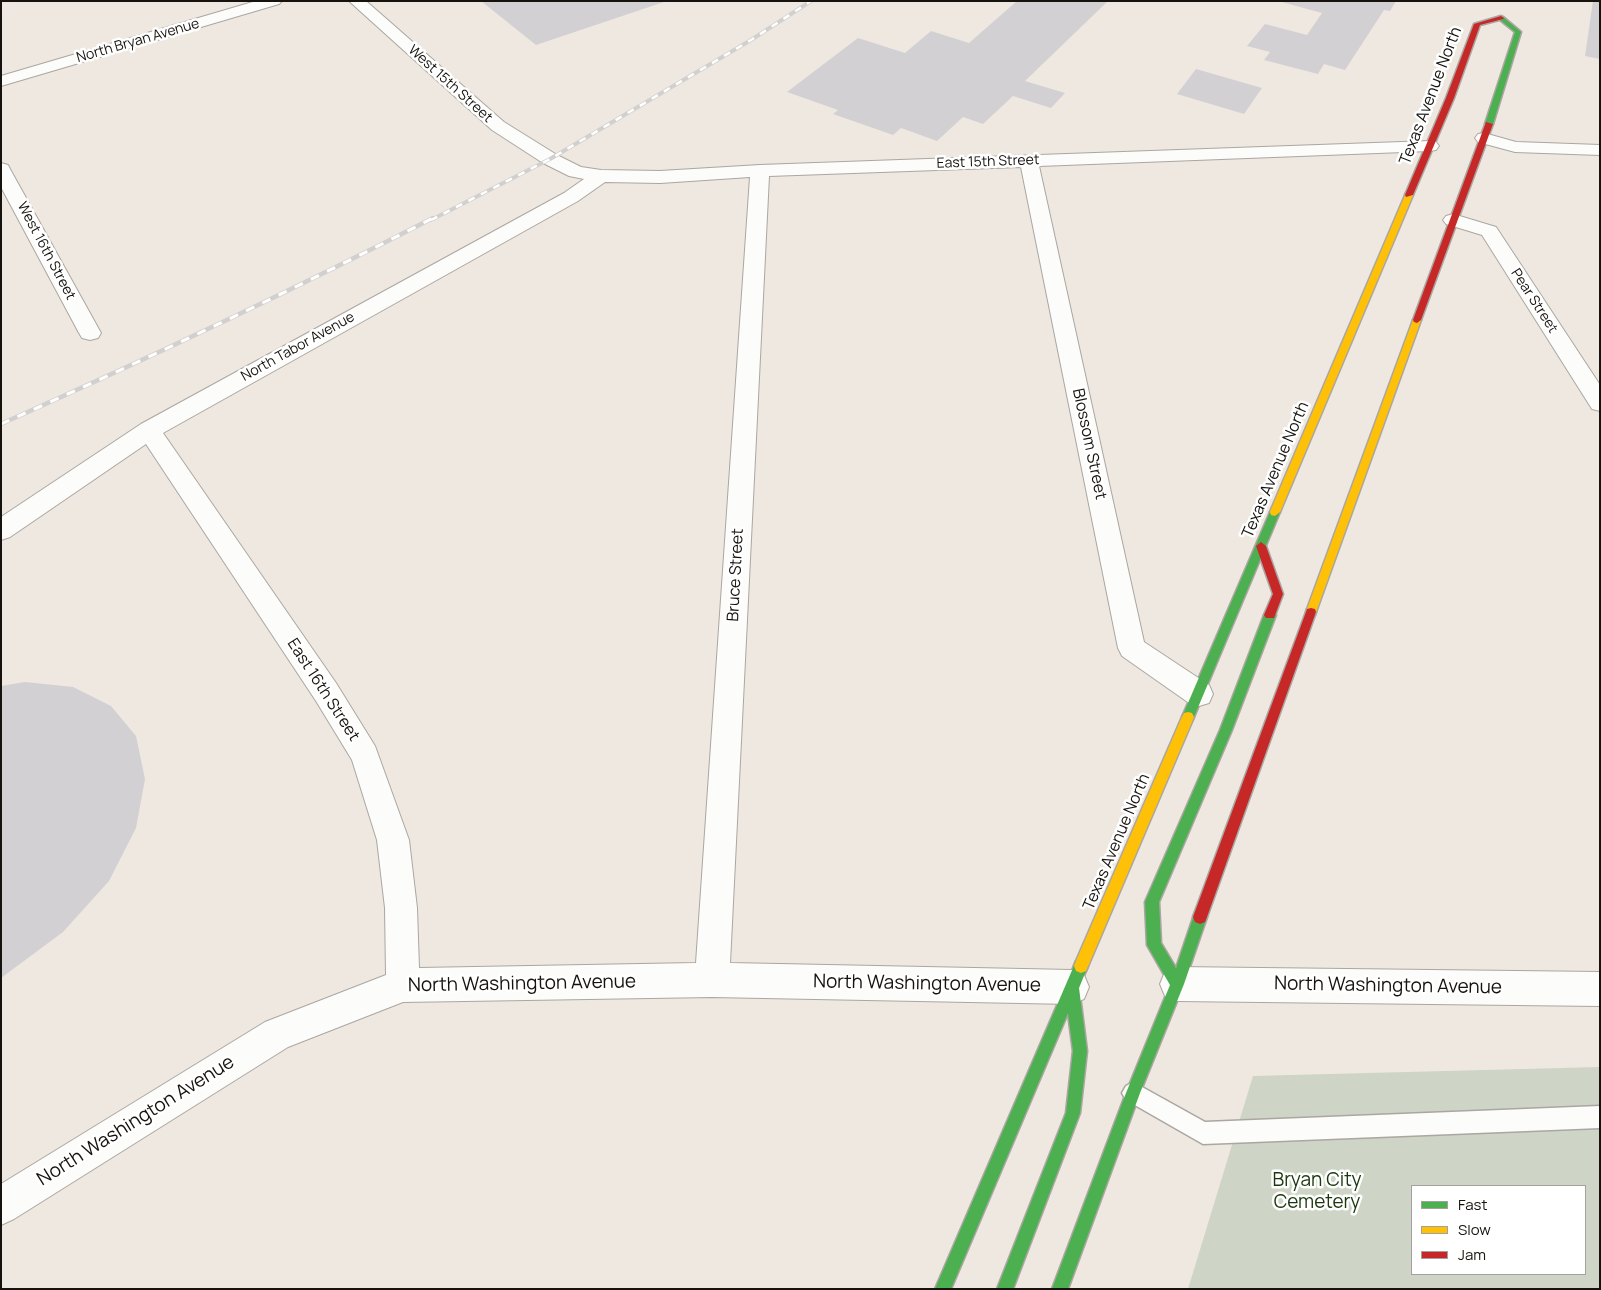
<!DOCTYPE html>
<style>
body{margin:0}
#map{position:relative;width:1601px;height:1290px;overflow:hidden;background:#eee8e1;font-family:Manrope,sans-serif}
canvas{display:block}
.frame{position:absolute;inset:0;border:2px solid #16130e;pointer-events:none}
.legend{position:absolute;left:1411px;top:1185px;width:175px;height:90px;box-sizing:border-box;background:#fff;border:1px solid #a2a19f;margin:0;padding:6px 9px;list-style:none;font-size:15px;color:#16130e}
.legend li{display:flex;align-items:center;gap:10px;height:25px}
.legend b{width:25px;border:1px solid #a2a19f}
</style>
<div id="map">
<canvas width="1601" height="1290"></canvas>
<div class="frame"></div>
<ul class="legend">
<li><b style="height:6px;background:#4caf50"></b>Fast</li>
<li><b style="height:6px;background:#ffc107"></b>Slow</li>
<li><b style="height:6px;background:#c62828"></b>Jam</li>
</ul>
</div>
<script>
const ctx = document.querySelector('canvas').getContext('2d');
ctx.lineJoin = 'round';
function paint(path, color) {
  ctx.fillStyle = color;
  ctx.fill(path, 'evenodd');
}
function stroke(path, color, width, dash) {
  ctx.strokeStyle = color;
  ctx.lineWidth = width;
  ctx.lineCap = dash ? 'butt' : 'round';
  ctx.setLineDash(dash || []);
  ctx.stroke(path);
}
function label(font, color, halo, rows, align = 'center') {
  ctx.font = font + ' Manrope,sans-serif';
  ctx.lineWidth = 5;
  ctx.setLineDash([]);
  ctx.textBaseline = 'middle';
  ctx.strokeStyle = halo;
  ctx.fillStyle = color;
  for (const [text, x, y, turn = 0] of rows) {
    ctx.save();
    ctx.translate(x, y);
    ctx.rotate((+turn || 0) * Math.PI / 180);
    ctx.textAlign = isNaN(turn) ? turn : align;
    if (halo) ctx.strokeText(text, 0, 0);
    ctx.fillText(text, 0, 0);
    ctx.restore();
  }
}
paint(new Path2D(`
 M1600,1067V1289H1188L1253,1076ZM1412,1186H1585V1274H1412Z`), '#ced4c6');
paint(new Path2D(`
 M481,1H664V2L536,45Z
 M1017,1H1108L1025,81L1065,93L1051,108L1013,96L983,124L963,117L937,141L901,128L893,135L833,114L838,110L787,92L858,38L905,53L931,31L969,43Z
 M1278,1H1396L1390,11L1384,10L1345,70L1324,64L1318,74L1264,60L1270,52L1247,46L1265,24L1307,35L1322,13Z
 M1593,1H1600V59L1585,56Z
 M1196,69L1262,88L1244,114L1177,94Z
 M25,682L73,687L111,706L136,736L145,779L136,828L109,881L63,932L1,978V686Z`), '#d3d0d3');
const lane = new Path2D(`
 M1133,1082L1205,1122L1600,1106V1128L1203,1144L1126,1100L1122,1093L1126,1086Z`);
const street = new Path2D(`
 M256,1H282L279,4L1,86V76Z
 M349,1H366L504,122L557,155L581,167L601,170L660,171L760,165L1430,141L1436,142L1439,146L1436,150L1430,151L1039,166L1144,642L1209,685L1213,694L1209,703L1199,706L1189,703L1122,656L1118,648L1021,167L769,176L730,963L1072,970L1084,975L1089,987L1084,999L1072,1004L712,997L403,1002L288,1047L14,1219L1,1225V1184L265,1022L386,975L385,908L377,840L352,760L316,701L146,444L10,537L1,540V517L141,424L564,193L584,179L569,176L543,163L492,130ZM750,177L696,963L419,968L417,908L409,840L375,746L336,683L163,433L578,201L605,182L660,183Z
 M1484,133L1516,142L1600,145V155L1515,152L1478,142L1475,138L1478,134Z
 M1,163L8,165L10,169L101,333L98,338L90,340L82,338L79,333L1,187Z
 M1453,214L1496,227L1600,385V411L1592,409L1482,235L1446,224L1443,220L1446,216Z
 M1177,967L1600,972V1006L1177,1001L1165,996L1160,984L1165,972Z`);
const fast = new Path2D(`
 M1499,17H1503L1521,32L1493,124L1489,126L1485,124L1515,32L1499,19Z
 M1275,508L1280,512L1194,717L1192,721L1188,722L1184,721L1182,717L1270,512Z
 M1270,611L1274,612L1276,615L1232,730L1159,902L1161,943L1176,968L1195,912L1200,910L1205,912L1207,917L1184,984L1140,1093L1068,1289H1052L1126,1093L1170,985L1147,945L1145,902L1220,730L1264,615L1266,612Z
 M1081,959L1086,961L1088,966L1079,988L1087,1051L1080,1113L1013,1289H997L1066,1113L1073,1051L1068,1013L951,1289H935L1076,961Z`);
const slow = new Path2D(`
 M1406,193L1413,195L1280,512L1275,516L1271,515L1270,512Z
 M1417,317L1421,320L1316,612L1315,615H1307L1306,612L1413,320Z
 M1188,712L1192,713L1194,717L1086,971L1081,973L1076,971L1074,966L1076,961L1182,717L1184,713Z`);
const jam = new Path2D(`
 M1501,16L1504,18L1503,19L1480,25L1454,98L1413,195L1406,197L1405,195L1446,98L1474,24Z
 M1486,122L1493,124L1421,320L1417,323L1414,322L1413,320Z
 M1261,542L1266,546L1283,594L1274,618H1266L1264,615L1273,594L1256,546Z
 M1311,608L1315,609L1316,612L1207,917L1205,922L1200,924L1195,922L1193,917L1306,612L1307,609Z`);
stroke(lane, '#aba6a1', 3);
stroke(street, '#aba6a1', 2);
stroke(fast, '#aba6a1', 3);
stroke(slow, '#aba6a1', 3);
stroke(jam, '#aba6a1', 3);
paint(lane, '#fcfcfa');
paint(street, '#fcfcfa');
paint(fast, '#4caf50');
paint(slow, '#ffc107');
paint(jam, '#c62828');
const railFar1 = new Path2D(`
 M431,220L550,159L751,40L811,1`);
const rail = new Path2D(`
 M1,424C147,359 291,291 433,218`);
stroke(railFar1, '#d2d0ce', 4);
stroke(rail, '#d2d0ce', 4.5);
stroke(railFar1, '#fff', 2.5, [7]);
stroke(rail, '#fff', 3, [9]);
label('14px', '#16130e', '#fff', [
 ["North Bryan Avenue",138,41,-16],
 ["West 15th Street",450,84,42],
 ["East 15th Street",988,162,-2],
 ["West 16th Street",46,251,62],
 ["Pear Street",1534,301,57],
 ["North Tabor Avenue",298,347,-29]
]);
label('16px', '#16130e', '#fff', [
 ["Texas Avenue North",1431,96,-69],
 ["Blossom Street",1089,444,78],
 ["Texas Avenue North",1276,470,-67],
 ["Bruce Street",736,575,-87],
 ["East 16th Street",323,690,57],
 ["Texas Avenue North",1117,842,-67]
]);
label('19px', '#16130e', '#fff', [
 ["North Washington Avenue",522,984,-1],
 ["North Washington Avenue",927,984,1],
 ["North Washington Avenue",1388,986,1],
 ["North Washington Avenue",136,1121,-32]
]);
label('19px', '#1b380d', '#fff', [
 ["Bryan City",1317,1181],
 ["Cemetery",1317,1203]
]);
</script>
